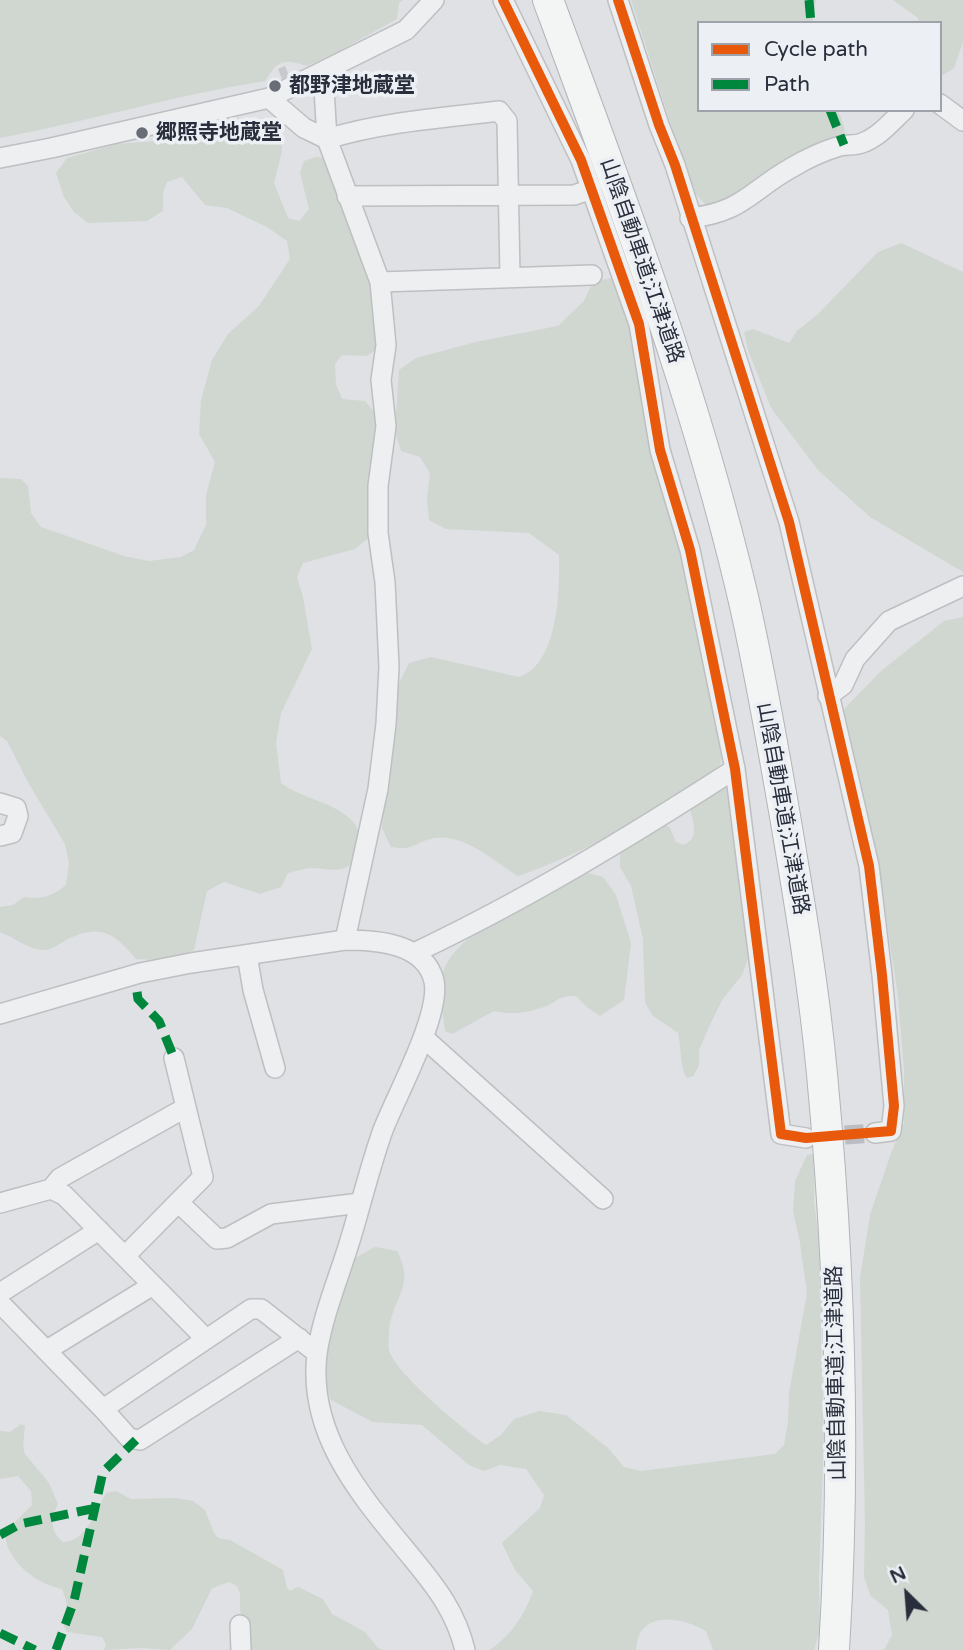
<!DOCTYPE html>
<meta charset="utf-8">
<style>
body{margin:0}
#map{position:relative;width:963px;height:1650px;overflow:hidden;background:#dfe1e4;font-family:"Varela Round",sans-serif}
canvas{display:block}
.legend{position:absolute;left:697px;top:21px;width:245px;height:91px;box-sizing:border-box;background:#eceff4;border:2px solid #9ea2aa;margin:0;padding:9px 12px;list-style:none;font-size:21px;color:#282e3b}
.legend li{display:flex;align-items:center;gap:14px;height:35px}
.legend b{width:35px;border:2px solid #9ea2aa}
.north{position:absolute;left:872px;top:1559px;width:70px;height:70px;-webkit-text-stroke:5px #eceff4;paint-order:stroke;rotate:335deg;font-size:19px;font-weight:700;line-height:28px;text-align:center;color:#282e3b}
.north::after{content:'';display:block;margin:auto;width:24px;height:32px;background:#282e3b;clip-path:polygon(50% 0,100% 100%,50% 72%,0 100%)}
</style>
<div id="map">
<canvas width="963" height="1650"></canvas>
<ul class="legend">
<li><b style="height:9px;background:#e8590c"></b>Cycle path</li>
<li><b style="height:9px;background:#00873e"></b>Path</li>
</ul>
<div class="north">N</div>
</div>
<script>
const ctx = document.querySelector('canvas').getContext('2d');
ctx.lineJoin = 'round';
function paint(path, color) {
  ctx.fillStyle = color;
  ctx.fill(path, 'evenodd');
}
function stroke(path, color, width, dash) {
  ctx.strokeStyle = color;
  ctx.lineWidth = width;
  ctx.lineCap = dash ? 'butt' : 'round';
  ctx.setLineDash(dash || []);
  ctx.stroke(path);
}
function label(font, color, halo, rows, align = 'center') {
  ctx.font = font + ' "Varela Round","Noto Sans JP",sans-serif';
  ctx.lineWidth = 7;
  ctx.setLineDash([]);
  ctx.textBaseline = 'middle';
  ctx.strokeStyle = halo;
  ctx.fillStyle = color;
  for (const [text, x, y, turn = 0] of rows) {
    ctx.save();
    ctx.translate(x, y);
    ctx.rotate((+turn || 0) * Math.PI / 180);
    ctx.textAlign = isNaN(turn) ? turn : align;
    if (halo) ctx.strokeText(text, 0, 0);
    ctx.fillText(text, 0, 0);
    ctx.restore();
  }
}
paint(new Path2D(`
 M0,0H403L399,3L397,19L334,54L307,66C283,58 278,60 265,81C175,95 89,121 0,138Z
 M631,0H816L812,23H699V110H836L841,117L845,131L833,141L722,204H705L692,190Z
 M893,0H963V42L954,68L940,77V23H919L918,18Z
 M227,118H268L281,130L282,151L274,183L288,218L299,221L309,209L300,173L304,161L316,157L325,158L374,288L377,350L366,356L342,355L335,364L336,384L342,399L365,401L378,416L381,437L369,468L374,505L371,536L355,549L303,563L297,577L303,597L312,649L281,713L276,743L281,783C305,803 376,807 357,855C354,862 350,867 342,869C332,871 320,868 310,868C303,869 295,871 288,873L281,887L260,894L224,882L207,891L194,950C175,960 157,961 136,959C116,935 102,923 70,938C63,941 54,949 46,950C29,951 14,937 0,932V907L13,905L24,897C41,900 53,896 66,885L69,864L65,844L29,784L7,741L0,736V478L21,479L28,486L31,513L41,527L124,556L149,561L181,557L194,550L206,525V495L215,462L199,434L201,400L212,360L228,334L259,306L290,259L287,241L267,227L227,208L205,205L182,177L167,182L163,193V211L147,221L88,223L74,212L64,197L56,173L67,158L117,144L157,141L189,126Z
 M901,243L963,272V572L870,517L818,470L771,408L748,350L744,332L753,329L789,343L797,331L819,313L878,252Z
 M611,278L620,290L631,326L652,452L673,518L724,739L720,766C664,809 585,853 518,876C494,861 464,833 434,838C414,842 416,851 391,847L382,828L384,789L399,683L409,663L431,657L519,677C558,665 560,591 559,555L529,533L446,529L429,520L427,499L430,473L420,457L401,451L395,431L399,370L416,358L476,342L558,326L584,301L593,282Z
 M963,617V1650H884L892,1635L888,1610L870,1595L864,1576L865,1524L860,1278L870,1215L891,1153L904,1123V1071L898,996L879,872L843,710L881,671L944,621Z
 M724,787L733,792L752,948L742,975L722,1000L709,1027L699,1050V1066L693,1076L687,1078C680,1069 681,1045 678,1033L652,1015L645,1002L643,939L631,886L620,867V853L626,844L664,823L670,828L676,842L684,845C700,837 693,823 690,808Z
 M588,873L603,877L616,895L631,943L624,1000L600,1016L588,1008L576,996C559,995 558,1001 544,1007C527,1013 512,1015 494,1011L452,1034L445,1031C443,1013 439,994 442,977C451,930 548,891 588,873Z
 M813,1154L815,1165L814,1201L824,1280L821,1335L824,1433L819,1579L820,1630L814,1650H713L706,1631C689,1621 658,1612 643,1629C638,1634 637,1643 636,1650H490C512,1634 524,1616 533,1591L515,1570L502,1543L540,1508L544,1495L526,1469L500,1465L484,1471L469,1465L422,1425L373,1422L331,1400C313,1351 342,1305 355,1258L375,1247L397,1251C414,1285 397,1292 390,1323C389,1330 388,1343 389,1350C394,1372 465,1431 486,1445L501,1435L514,1419L539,1411L566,1415L608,1448L624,1467L641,1471L775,1454L784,1445L788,1422L789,1393L807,1293L800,1243L793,1211L795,1181L807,1155Z
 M21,1424L25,1426L23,1446L25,1454L49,1483L58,1504C51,1519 49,1530 63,1542C86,1542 96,1511 106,1493L116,1491L131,1499L176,1498L193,1501L205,1510L214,1533L218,1538L230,1540L283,1570L287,1588L290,1591L298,1587L323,1599L332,1614L365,1632L378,1648L383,1650H248L240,1609V1594L237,1586L229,1582L212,1588L192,1629L170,1650L141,1648L104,1650L106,1644L102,1637L67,1632L62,1622L67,1603L62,1589C36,1584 5,1560 5,1532L32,1505L31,1491L18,1476L0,1479V1431L10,1432Z`), '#cfd7d0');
paint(new Path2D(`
 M285,66L289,76L282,79L278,69Z`), '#c7c9cc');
stroke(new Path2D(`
 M816,1137L875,1133`), '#babdc2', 19, [19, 10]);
const minor = new Path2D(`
 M503,0L581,160L639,324L660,450L690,550L735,769L781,1134L806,1138
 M618,0L659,125L675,165L789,522L869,866L882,975L894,1106L891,1131L875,1133
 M323,72L327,139C381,122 442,118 499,111L507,121L510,276
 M269,98L304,128L327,139L380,282L386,345L381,380L386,426L378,486V533L385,582L389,667L386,724L378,789L345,940
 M940,104L963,121
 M0,158L51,148L269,98L406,30L434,0
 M347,196L574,195L592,189
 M690,218C743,212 750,191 791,168C806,159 823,151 840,146C847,144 855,146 862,143C879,137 891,122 904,110
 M380,282L592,275
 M828,696L843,685L855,659L889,621L963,586
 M0,803L16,808L18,816L12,833L0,836
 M414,953C526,900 631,836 735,769
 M247,955L253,990L275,1068
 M0,1014L140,973L191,963L345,940C377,940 425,943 434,981C441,1015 396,1096 383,1130C369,1169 360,1209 348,1247C337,1282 322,1318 317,1354C307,1437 364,1499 413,1559C437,1588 456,1613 465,1650
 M424,1038L603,1199
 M51,1189L60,1178L185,1108
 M178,1202L217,1239L227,1238L271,1214L360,1203
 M0,1203L51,1189L64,1195L206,1339
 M125,1256L203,1177L174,1058
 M0,1293L99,1230
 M0,1303L103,1409L251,1309H261L317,1353
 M47,1350L153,1285
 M103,1409L129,1438L140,1440L299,1338
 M240,1625L241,1650`);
const highway = new Path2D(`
 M548,0C621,196 695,393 743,597C760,671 773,747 786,822C800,905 814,989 822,1074C840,1265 846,1458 834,1650`);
stroke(minor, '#bdbfc2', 22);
stroke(highway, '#b1b4b8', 32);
stroke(minor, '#eeeff0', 19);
stroke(highway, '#f3f4f4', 30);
stroke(new Path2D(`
 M809,0L811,23
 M830,110L844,145
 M137,992L138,999L159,1021L174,1058
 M0,1535L20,1524L96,1508
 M0,1633L35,1650
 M56,1650L74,1601L103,1472L136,1440`), '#00873e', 9, [18, 9]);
stroke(new Path2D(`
 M503,0L581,160L639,324L660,450L690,550L735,769L781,1134L806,1138L891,1131L894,1106L882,975L869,866L789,522L675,165L659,125L618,0`), '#e8590c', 10);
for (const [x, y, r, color] of [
 [275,86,7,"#686d76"],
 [142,133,7,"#686d76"]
]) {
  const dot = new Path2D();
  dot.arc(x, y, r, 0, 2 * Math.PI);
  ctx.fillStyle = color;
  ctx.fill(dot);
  stroke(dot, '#eceff4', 2.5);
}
label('bold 21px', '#282e3b', '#eceff4', [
 ["都野津地蔵堂",289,86],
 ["郷照寺地蔵堂",156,133]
], 'left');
label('21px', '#282e3b', '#eceff4', [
 ["山陰自動車道;江津道路",641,261,71],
 ["山陰自動車道;江津道路",782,809,80],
 ["山陰自動車道;江津道路",837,1373,-91]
]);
</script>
